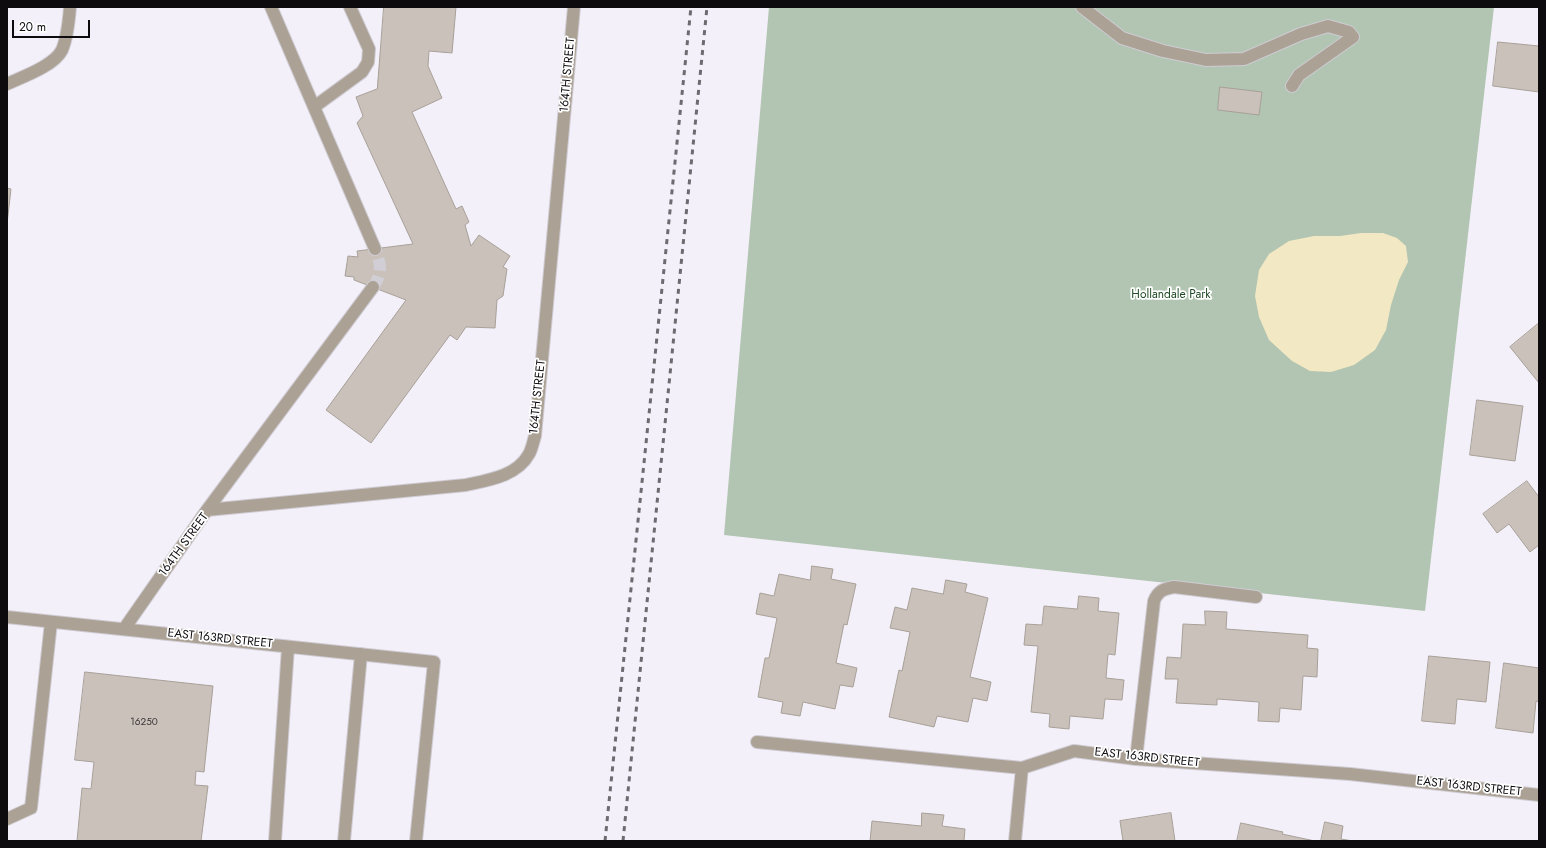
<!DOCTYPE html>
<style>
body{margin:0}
#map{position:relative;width:1546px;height:848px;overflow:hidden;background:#f4f0f9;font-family:Jost,sans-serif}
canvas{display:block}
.frame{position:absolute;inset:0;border:8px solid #0d0b0e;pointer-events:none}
.scale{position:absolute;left:12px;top:20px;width:78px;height:18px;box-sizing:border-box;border:2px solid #0d0b0e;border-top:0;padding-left:5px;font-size:12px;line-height:14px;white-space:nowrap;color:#0d0b0e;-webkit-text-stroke:3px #fff;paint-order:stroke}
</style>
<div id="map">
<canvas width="1546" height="848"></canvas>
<div class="frame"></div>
<div class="scale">20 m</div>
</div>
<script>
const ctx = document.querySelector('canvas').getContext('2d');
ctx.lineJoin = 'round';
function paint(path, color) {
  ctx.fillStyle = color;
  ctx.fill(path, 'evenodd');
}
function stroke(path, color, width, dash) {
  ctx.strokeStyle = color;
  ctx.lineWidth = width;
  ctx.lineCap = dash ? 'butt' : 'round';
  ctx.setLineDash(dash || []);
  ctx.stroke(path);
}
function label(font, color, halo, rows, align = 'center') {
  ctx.font = font + ' Jost,sans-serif';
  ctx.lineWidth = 3.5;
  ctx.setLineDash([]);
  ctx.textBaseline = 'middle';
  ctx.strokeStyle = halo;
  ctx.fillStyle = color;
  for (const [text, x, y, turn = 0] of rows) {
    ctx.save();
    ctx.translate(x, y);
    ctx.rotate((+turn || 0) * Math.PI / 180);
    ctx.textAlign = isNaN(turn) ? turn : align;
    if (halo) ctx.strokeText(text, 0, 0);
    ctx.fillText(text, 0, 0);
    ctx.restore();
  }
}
paint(new Path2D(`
 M769,7H1494L1425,611L724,535Z`), '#b1c5b2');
paint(new Path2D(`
 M1361,233H1383L1397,238L1406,246L1408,262L1399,280L1391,305L1386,330L1375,350L1354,365L1331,372L1310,371L1292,361L1269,340L1259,317L1255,296L1259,270L1269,254L1289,241L1314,236H1340Z`), '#f2e8c3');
const building = new Path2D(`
 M384,7H456L452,53L429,51L428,66L442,98L412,112L456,209L462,206L469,222L465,225L471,246L479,235L510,256L503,267L507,269L503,296L497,300L495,328L466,327L457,340L450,335L371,443L326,410L406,300L354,280V277L345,276L348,256L358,257L357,251L413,244L357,123L363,116L356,97L377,89Z
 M1498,42L1539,46V92L1493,86Z
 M1220,87L1262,92L1259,115L1218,110Z
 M7,188L11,189L7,224Z
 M1539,323V383L1510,347Z
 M1477,400L1523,406L1515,461L1470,455Z
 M1527,481L1539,497V545L1530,552L1509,524L1497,533L1483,514Z
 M812,566L833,569L831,579L856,584L847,625L844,624L836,663L857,668L853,687L840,685L835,709L803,702L800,716L781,713L783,702L758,697L765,658H769L777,618L756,614L760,593L774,596L779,574L810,580Z
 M946,580L967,584L965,592L988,598L970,677L991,682L987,701L973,698L968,722L937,716L934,727L889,717L899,670L902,671L910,632L890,628L895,607L907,610L912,588L943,594Z
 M1079,596L1099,598L1098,611L1119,613L1115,655L1108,654L1106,678L1124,680L1122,700L1105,699L1103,719L1070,716L1069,729L1049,727L1050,714L1031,712L1038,646L1024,645L1026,624L1042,625L1044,606L1077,609Z
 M1205,611L1227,612L1226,629L1308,635L1307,648L1318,649L1317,677L1303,676L1301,710L1280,708L1279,722L1258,721L1259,702L1217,699V705L1176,703L1178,679H1165L1167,657L1181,658L1183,624L1205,625Z
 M1429,656L1490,662L1486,702L1457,699L1455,724L1422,721Z
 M1504,663L1539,668V702L1536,701L1533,733L1496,728Z
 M85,672L213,686L204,772L196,771L195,785L208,786L201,841H77L82,788L91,789L94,762L75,760Z
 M922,813L944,815L942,826L965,829L964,841H870L872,821L921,826Z
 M1171,813L1175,841H1123L1120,821Z
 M1325,822L1343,826L1341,839L1353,841H1321Z
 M1241,823L1283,832L1282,834L1315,841H1237Z`);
paint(building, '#c9c1ba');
stroke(building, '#a7a099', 1);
stroke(new Path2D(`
 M373,287C383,273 381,263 375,249`), '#d1ced6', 12, [12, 6]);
const minor = new Path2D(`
 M271,7L375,249
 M1082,7L1122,38L1163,51L1206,60L1244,59L1301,34L1328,26L1349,32L1353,37L1299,75L1292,86
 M7,84C22,77 54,66 62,50C67,38 69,20 70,7
 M314,107L362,72L368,62L369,49L350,7
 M207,510L373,287
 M7,617L434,662L416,841
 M124,629L207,510L466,485C489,480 517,476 529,454C532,449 533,442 535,436L574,7
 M757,742L1022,768L1074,751L1136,759L1350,774L1539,795
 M1136,759L1154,601C1158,591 1163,589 1174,587L1256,597
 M7,819L31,808L51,622
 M275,841L288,647
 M344,841L361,654
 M1015,841L1022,768`);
stroke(minor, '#cfcbd3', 14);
stroke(minor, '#aba295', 12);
stroke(new Path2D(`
 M605,841L691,7
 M623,841L707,7`), '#6d6a70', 3, [5, 5]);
label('10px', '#3c3839', null, [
 ["16250",144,723]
]);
label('12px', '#0d0b0e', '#fff', [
 ["164TH STREET",568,75,-85],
 ["164TH STREET",538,397,-84],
 ["164TH STREET",184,545,-54],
 ["EAST 163RD STREET",220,639,6],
 ["EAST 163RD STREET",1147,758,6],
 ["EAST 163RD STREET",1469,787,6]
]);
label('12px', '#214a26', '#fff', [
 ["Hollandale Park",1171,295]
]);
</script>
